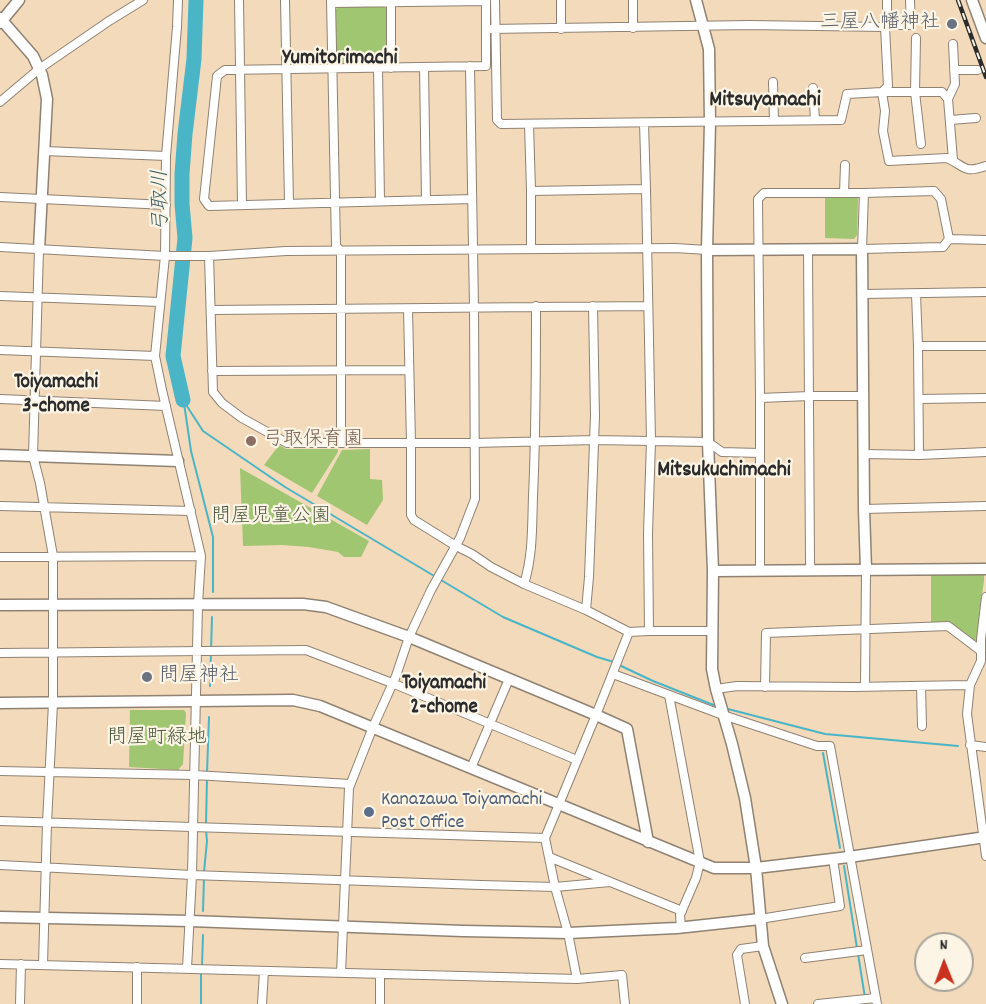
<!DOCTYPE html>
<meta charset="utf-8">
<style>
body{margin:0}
#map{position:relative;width:986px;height:1004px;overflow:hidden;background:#f3dabb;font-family:Dekko,sans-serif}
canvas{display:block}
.north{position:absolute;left:914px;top:932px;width:60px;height:60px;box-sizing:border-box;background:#fcf5e5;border:2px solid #a8a49b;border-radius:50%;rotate:359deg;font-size:16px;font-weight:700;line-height:24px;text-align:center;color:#2b2b2b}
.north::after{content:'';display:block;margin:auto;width:21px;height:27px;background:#c8321e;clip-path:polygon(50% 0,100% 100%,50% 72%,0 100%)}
</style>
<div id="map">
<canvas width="986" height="1004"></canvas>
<div class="north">N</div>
</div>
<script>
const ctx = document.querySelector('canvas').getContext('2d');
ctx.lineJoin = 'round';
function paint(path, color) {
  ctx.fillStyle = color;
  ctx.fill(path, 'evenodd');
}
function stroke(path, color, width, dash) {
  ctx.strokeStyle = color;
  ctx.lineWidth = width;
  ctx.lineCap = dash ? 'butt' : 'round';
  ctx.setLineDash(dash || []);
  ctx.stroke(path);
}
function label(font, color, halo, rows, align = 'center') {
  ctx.font = font + ' Dekko,"Klee One",sans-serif';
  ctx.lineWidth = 4.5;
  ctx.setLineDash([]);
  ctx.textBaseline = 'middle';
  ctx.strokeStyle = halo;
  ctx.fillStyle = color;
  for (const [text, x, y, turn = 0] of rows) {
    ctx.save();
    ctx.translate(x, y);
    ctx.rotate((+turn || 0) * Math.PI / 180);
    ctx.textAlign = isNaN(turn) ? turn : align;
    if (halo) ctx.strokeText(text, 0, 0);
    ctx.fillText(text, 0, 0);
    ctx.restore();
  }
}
paint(new Path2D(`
 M383,4L386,8L387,55L385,63L380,64L336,63L335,10L338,7Z
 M825,196H856L858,199L857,235L854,239L825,238Z
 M279,445L286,449H338V452L312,493L264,465Z
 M370,449V479L382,480L383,500L367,525L317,496L342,450Z
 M240,468L369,541L361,557H344L338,552L309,547L282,545L243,546Z
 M984,572V581L979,615V639L973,642L951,623H931V573Z
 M130,710H184L186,713L183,764L178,770L129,767Z`), '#a0c671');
stroke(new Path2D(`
 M183,400L203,431L285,487L503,617L597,657L614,662
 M184,403L191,451L213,537V592
 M619,665L653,681L716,706
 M210,686L212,617
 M724,708L825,734L958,746
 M823,753L840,848
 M207,773L209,717
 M206,824L207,779
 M844,866L857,948
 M204,872L207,841L206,830
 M203,911L204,878
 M858,954L866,1004
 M202,965L203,935
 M201,1004V971`), '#4ab5c7', 2);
stroke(new Path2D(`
 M183,400L173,356L185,238L182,204V174L185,134L194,59L196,0`), '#4ab5c7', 15);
const street = new Path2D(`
 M178,0L177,27L166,156L165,256L155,356L162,390L201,556L198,604L192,875L187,968
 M239,0L242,205
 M285,0L289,203
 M331,0L336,246L341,251V443
 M495,0L497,120L501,124L841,120L847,94L882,92H942L948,99L953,160
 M633,0V28
 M887,0V26
 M331,3L486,1V66L225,70L217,76L204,199L209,206L472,199
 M885,27L888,86L882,92L885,111L883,131L889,161L947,158C965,166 963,174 986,166
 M490,29L749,25L885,27L891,25H911L910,0
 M561,29V0
 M916,38L915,92L921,144
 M424,67L426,200
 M378,68L380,201
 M391,68V3
 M954,70H978
 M773,82L774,121
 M813,88L815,120
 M948,99L955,84L953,44
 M0,102L39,69L109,21L143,0
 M950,120L976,118
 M644,123L646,189
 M529,124L531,191
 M44,151L166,156
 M844,193L845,165
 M0,197L166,205
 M949,239L986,240
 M0,247L165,256H209L286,251L675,248L707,250
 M39,249L33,456L40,483L53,556V703L47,823L43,965
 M531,249V191L646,189L651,441L648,533L649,631
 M808,249L810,563L811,570
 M209,256L213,392L222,403L242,418L287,443H475L594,440L708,442L722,452L760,453
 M863,294L986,292
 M916,294L918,346L919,455
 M0,296L160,302
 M408,309L411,443V515L414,520L456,546L472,554L491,567L524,584L586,610L629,632L649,631H712
 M211,310L647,306
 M918,346H986
 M0,350L155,356
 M212,371L409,370
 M760,398L810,396H863
 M0,399L166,406
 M919,399L986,398
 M864,454L919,455L986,452
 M0,506L191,511
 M864,509L986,506
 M0,557L201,556
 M760,571V398L758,199L764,193H864L934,191L941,199L949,239L943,247L862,249L864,193
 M524,584C533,556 532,525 533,496C536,433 536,370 536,306
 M986,597L981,639V661L970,685L967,714L986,856
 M586,610L589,577L595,416L593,306
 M0,653L306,650L392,683L577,760
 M613,674L723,715L817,746H830L877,1004
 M865,686L866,570
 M921,686L922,726
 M765,687L766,633L948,626L981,651
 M716,689L737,686L853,687L970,685
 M669,695L700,862L696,878L680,915L681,928
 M970,745L986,747
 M471,768L509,679
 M0,771L194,775L350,784
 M0,821L545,838
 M549,857L682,911
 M0,865L192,875L481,885L555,887L610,882
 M760,919L840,906L833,859
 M805,958L867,950
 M0,964C192,968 384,973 577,979L622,975L625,1004
 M341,973L349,788L373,727L396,676L409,637L431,590L460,538L475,499L474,308L470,66
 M380,974V1004
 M577,979L568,933L555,887L545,838L596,715L629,632
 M20,1004L21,964
 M137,1004V967
 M262,1004L264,971
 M745,1004L737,955L741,949L763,946
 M818,1004L876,998`);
const secondary = new Path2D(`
 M696,0L709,49L710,122L707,250L708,442L713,571L712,669L716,689L732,744L745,798L756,868L763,946L782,1004
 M972,0L986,38
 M0,18L33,56L42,75L47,99L39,249
 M0,23L19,0
 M707,250L862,249L864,509L866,570
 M0,455L178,461
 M713,571L986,569
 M0,605L303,604L326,607L409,637L596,715L627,729L648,842
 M0,703L293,700L320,706L714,868H756L849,857L986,837
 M0,917L190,921L463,931L568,933L677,928L760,919`);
stroke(street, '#8f8273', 10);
stroke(secondary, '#8f8273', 13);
stroke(street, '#fff', 8);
stroke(secondary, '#fff', 10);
const rail = new Path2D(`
 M958,0L986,77`);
stroke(rail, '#2b2b2b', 4.5);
stroke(rail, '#fcf5e5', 2, [7]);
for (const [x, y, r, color] of [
 [952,24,6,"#6b7280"],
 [251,441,6,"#8d6e63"],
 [147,677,6,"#6b7280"],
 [369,812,6,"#5c6f8a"]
]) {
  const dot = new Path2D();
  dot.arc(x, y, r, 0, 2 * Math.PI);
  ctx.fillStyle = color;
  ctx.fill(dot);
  stroke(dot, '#fcf5e5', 2);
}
label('20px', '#5b616d', '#fcf5e5', [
 ["三屋八幡神社",940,24],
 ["問屋神社",159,677,"left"]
], 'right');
label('20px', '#785e54', '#fcf5e5', [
 ["弓取保育園",263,441]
], 'left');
label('20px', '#4e5a40', '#fcf5e5', [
 ["問屋児童公園",271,518],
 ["問屋町緑地",157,739]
]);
label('20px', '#4e5e75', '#fcf5e5', [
 ["Kanazawa Toiyamachi",381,801],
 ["Post Office",381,824]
], 'left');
label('italic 21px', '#365b62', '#fcf5e5', [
 ["弓取川",163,201,-91]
]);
label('bold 21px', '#2b2b2b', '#fcf5e5', [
 ["Toiyamachi",56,384],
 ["3-chome",56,408],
 ["Toiyamachi",444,685],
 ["2-chome",444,709]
]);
label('bold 22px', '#2b2b2b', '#fcf5e5', [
 ["Yumitorimachi",340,60],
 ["Mitsuyamachi",765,102],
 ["Mitsukuchimachi",724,472]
]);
</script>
